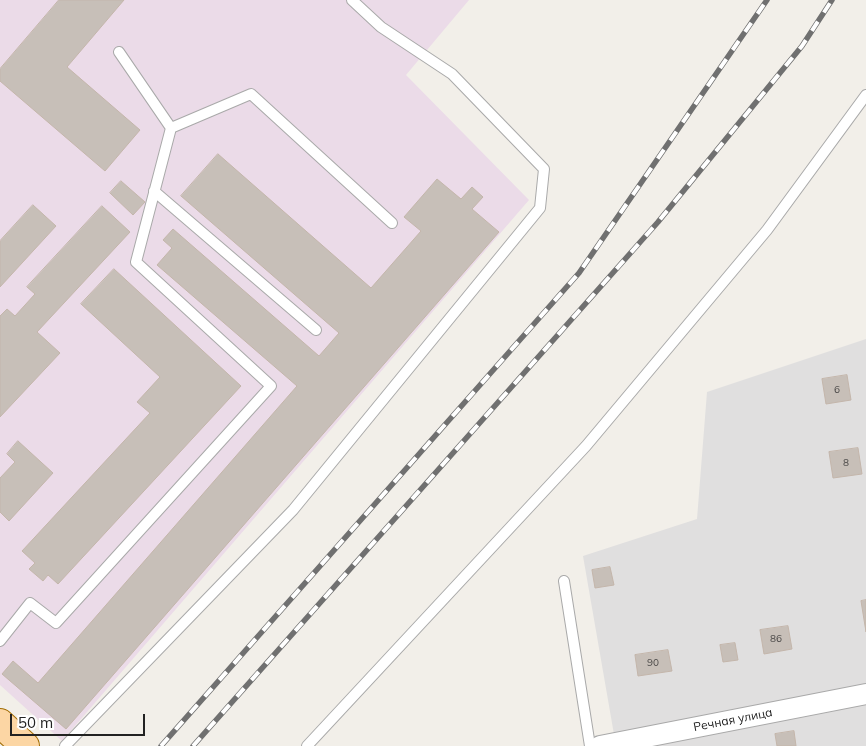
<!DOCTYPE html>
<meta charset="utf-8">
<style>
body{margin:0}
#map{position:relative;width:866px;height:746px;overflow:hidden;background:#f2efe9;font-family:Mulish,sans-serif}
canvas{display:block}
.scale{position:absolute;left:10px;top:714px;width:135px;height:22px;box-sizing:border-box;border:2px solid #222;border-top:0;padding-left:6px;font-size:15px;line-height:18px;white-space:nowrap;color:#222;-webkit-text-stroke:4px #fff;paint-order:stroke}
</style>
<div id="map">
<canvas width="866" height="746"></canvas>
<div class="scale">50 m</div>
</div>
<script>
const ctx = document.querySelector('canvas').getContext('2d');
ctx.lineJoin = 'round';
function paint(path, color) {
  ctx.fillStyle = color;
  ctx.fill(path, 'evenodd');
}
function stroke(path, color, width, dash) {
  ctx.strokeStyle = color;
  ctx.lineWidth = width;
  ctx.lineCap = dash ? 'butt' : 'round';
  ctx.setLineDash(dash || []);
  ctx.stroke(path);
}
function label(font, color, halo, rows, align = 'center') {
  ctx.font = font + ' Mulish,sans-serif';
  ctx.lineWidth = 4.5;
  ctx.setLineDash([]);
  ctx.textBaseline = 'middle';
  ctx.strokeStyle = halo;
  ctx.fillStyle = color;
  for (const [text, x, y, turn = 0] of rows) {
    ctx.save();
    ctx.translate(x, y);
    ctx.rotate((+turn || 0) * Math.PI / 180);
    ctx.textAlign = isNaN(turn) ? turn : align;
    if (halo) ctx.strokeText(text, 0, 0);
    ctx.fillText(text, 0, 0);
    ctx.restore();
  }
}
paint(new Path2D(`
 M866,339V746H616L583,556L697,519L707,392Z`), '#e0dfdf');
paint(new Path2D(`
 M0,0H469L406,75L529,200L62,741L0,685Z`), '#ebdbe8');
const building = new Path2D(`
 M59,0H124L67,67L140,130L105,171L0,81V69Z
 M218,154L371,288L421,231L404,217L437,179L461,199L472,187L483,197L472,209L499,232L66,729L2,674L13,661L38,683L297,386L157,265L172,248L163,240L173,229L319,356L339,333L181,196Z
 M121,181L145,202L133,215L110,193Z
 M33,205L56,226L0,287V241Z
 M102,206L130,232L37,332L60,353L0,417V316L7,309L15,316L35,294L27,287Z
 M114,269L241,386L58,584L48,575L43,581L29,569L35,563L22,551L150,413L137,402L160,377L81,304Z
 M847,375L851,400L826,404L822,379Z
 M18,441L53,473L9,521L0,512V478L15,462L7,454Z
 M858,448L862,474L833,478L829,452Z
 M610,567L614,585L595,588L592,570Z
 M866,600V632L861,601Z
 M788,626L792,649L764,654L760,630Z
 M735,643L738,660L723,662L720,645Z
 M668,650L672,671L638,676L635,655Z
 M794,731L796,746H777L775,734Z`);
paint(building, '#c7bfb8');
stroke(building, '#c4b6ab', 1);
const lane = new Path2D(`
 M171,128L251,94L392,223
 M154,191L316,330
 M564,581L590,746
 M0,641L30,603L56,623L271,386L136,262L171,128L119,52
 M65,746L293,510L540,208L544,169L452,74L381,27L352,0
 M307,746L586,446L767,230L866,95`);
const street = new Path2D(`
 M600,746L866,694`);
const primary = new Path2D(`
 M0,723L25,746`);
stroke(lane, '#a9a9a9', 12);
stroke(street, '#a9a9a9', 22);
stroke(primary, '#a06b00', 30);
stroke(lane, '#fff', 10);
stroke(street, '#fff', 20);
stroke(primary, '#fcd6a4', 28);
const rail = new Path2D(`
 M161,746L579,273L767,0
 M193,746L658,222L802,46L832,0`);
stroke(rail, '#707070', 5.5);
stroke(rail, '#fff', 4, [11]);
label('10px', '#4b4948', null, [
 ["6",837,390],
 ["8",846,463],
 ["86",776,639],
 ["90",653,663]
]);
label('12px', '#222', '#fff', [
 ["Речная улица",733,720,-11]
]);
</script>
